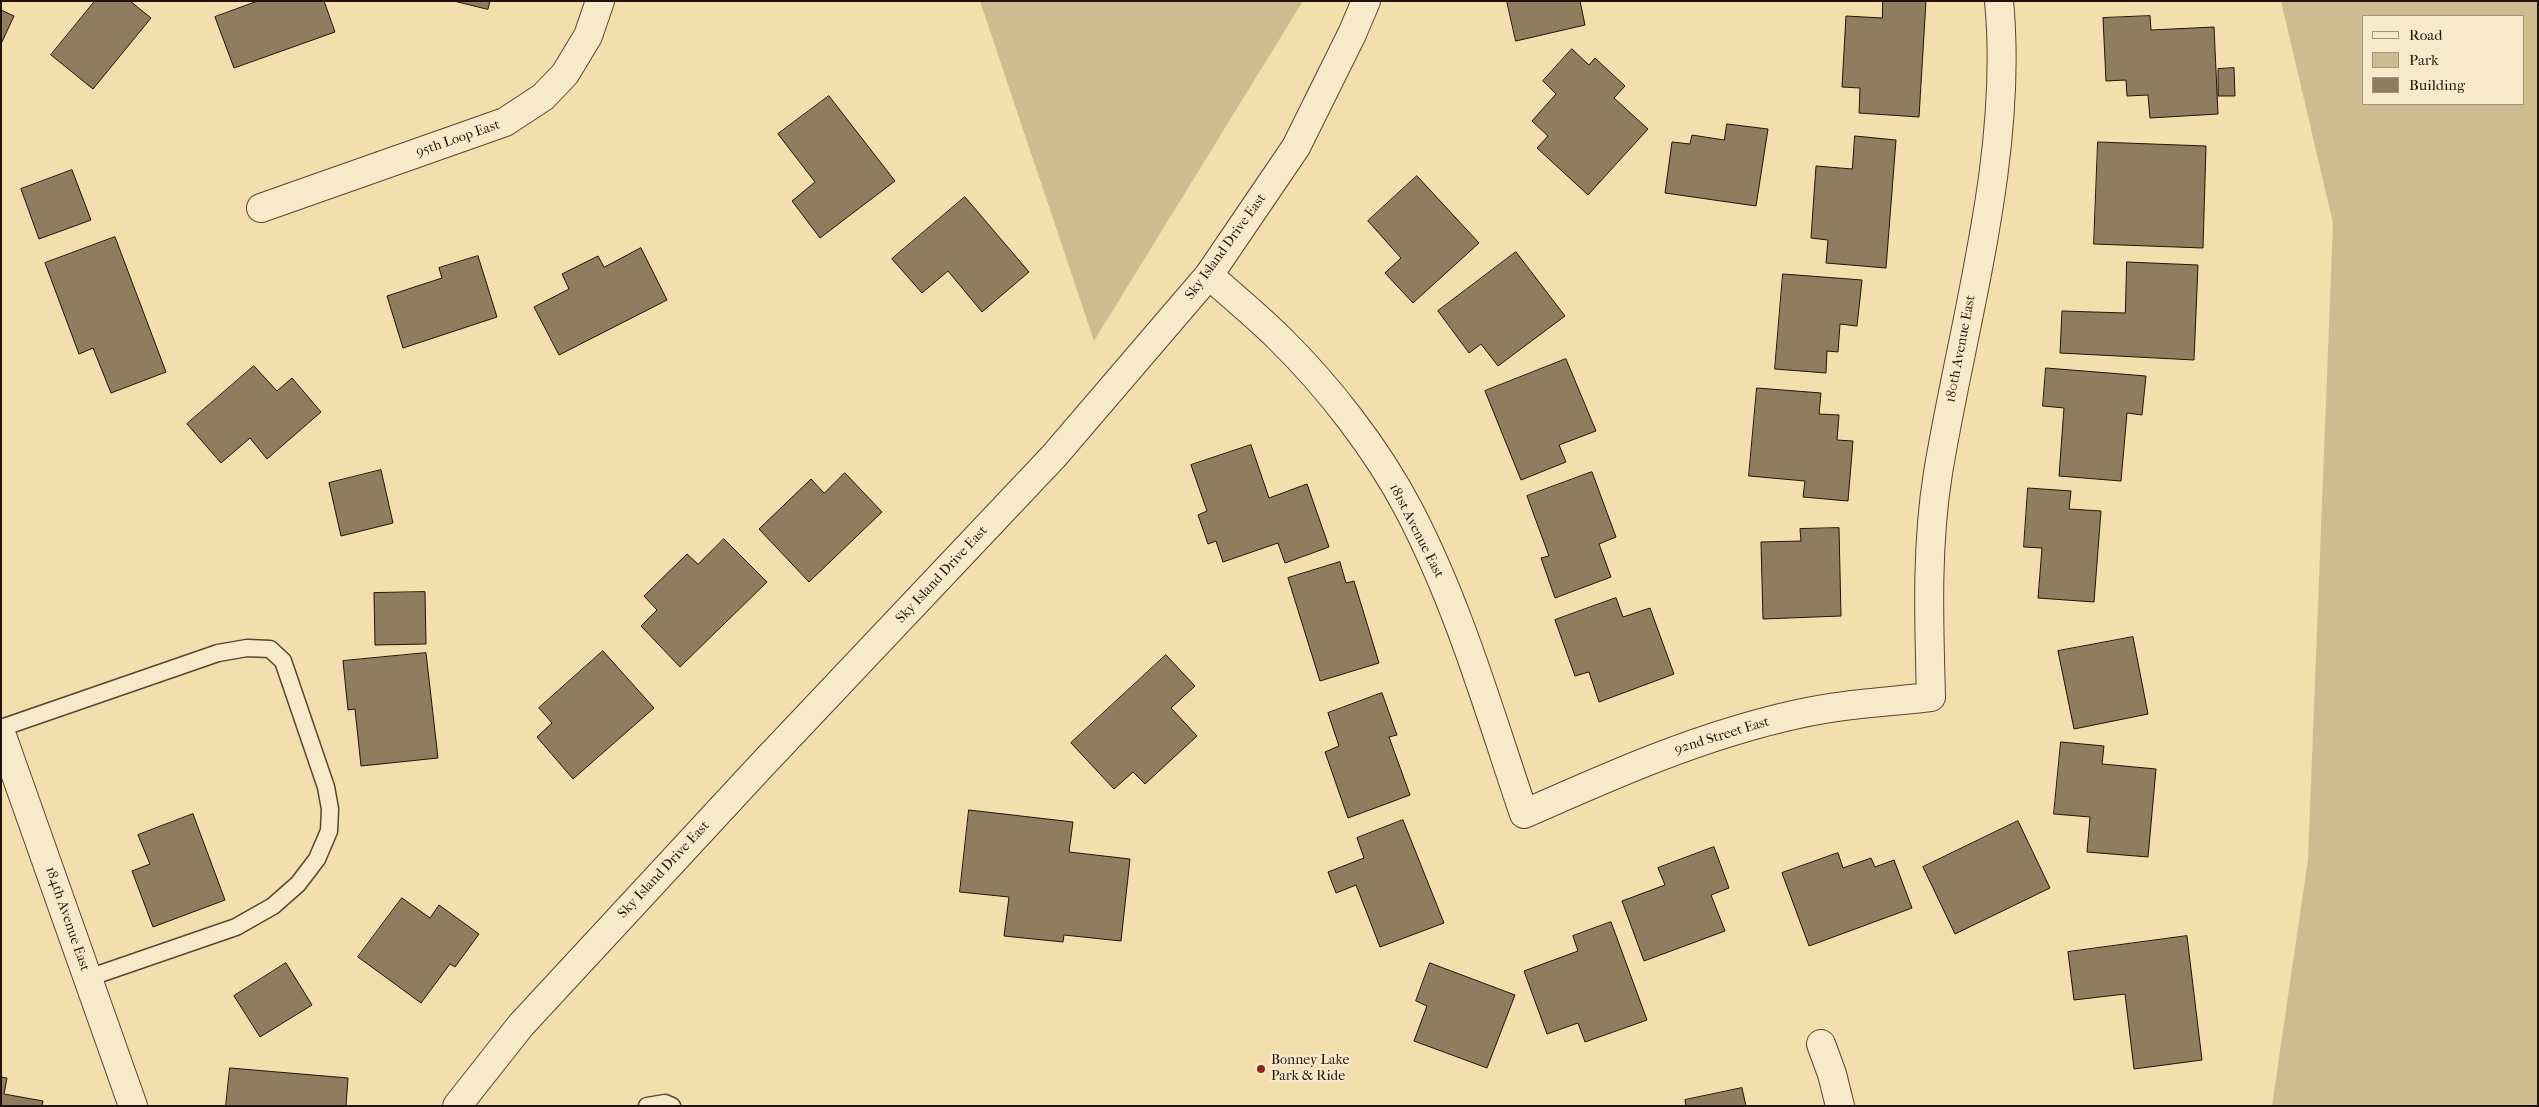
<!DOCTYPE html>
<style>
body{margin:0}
#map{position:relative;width:2539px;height:1107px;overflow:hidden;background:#f2dfad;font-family:"IM FELL French Canon",serif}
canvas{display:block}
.frame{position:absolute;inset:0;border:2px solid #21130a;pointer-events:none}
.legend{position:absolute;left:2362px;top:15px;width:162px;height:90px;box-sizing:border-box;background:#f7eaca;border:1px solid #a1947d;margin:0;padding:6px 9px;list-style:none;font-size:15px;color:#21130a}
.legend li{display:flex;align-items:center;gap:10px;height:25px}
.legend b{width:25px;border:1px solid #a1947d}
</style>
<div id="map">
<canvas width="2539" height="1107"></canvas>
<div class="frame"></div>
<ul class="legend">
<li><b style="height:6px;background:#f7eaca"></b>Road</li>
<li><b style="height:14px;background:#cebc91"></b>Park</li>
<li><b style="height:14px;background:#8e7d5f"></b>Building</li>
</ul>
</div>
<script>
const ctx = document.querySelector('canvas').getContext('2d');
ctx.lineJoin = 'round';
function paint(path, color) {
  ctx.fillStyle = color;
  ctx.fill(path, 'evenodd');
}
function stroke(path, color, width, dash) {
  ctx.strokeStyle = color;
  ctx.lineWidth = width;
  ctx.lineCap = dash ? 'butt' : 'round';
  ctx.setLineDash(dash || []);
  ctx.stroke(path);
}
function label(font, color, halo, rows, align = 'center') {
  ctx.font = font + ' "IM FELL French Canon",serif';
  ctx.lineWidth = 4.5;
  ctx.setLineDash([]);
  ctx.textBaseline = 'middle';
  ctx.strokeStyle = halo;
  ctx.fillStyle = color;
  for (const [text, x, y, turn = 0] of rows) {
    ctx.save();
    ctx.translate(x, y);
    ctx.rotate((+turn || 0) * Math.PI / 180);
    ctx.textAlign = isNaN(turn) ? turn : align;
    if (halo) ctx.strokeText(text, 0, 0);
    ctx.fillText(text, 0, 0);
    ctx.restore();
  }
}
paint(new Path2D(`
 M980,1H1303L1094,341Z
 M2281,1H2538V1106H2272L2308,859L2333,223ZM2363,16H2523V104H2363Z`), '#cebc91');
const building = new Path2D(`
 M95,1H130L151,18L93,89L51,55Z
 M258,1H324L335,32L234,68L215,17Z
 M454,1H490L488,9Z
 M1507,1H1580L1585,25L1516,41Z
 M1883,1H1926L1919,117L1859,113L1860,88L1842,87L1846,16L1882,18Z
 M1,10L14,16L1,44Z
 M2150,16L2151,30L2214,27L2218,114L2150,118L2148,95L2127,96L2126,80L2106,81L2103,18Z
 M1572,49L1589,65L1595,58L1625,86L1614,98L1648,129L1588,195L1537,148L1548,136L1532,121L1556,94L1543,81Z
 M2234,68L2235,96H2218V69Z
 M829,96L895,181L820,238L792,201L815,182L778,134Z
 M1727,124L1768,129L1756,206L1665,193L1672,142L1690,144L1692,135L1724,140Z
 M1855,136L1896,140L1886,268L1826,263L1828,240L1811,238L1816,166L1852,169Z
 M2098,142L2206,146L2203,248L2094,244Z
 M72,170L91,220L39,239L21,189Z
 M1417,176L1479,243L1413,303L1385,273L1401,258L1368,221Z
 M965,197L1029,272L982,312L948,271L922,293L892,259Z
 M115,237L166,372L111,393L93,348L79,354L45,263Z
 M641,248L667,300L559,355L534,307L569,289L562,274L598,256L604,267Z
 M1516,252L1565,316L1498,366L1481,344L1469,353L1438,311Z
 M478,256L497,317L403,348L387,296L442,278L439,268Z
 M2127,262L2198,265L2194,360L2060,353L2062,311L2125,313Z
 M1783,274L1862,280L1857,326L1840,324L1838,352L1827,351L1826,373L1775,369Z
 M1566,359L1596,431L1559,445L1566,462L1521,480L1485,391Z
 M254,366L277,391L292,378L321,412L267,459L250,438L221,463L187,424Z
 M2046,368L2146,376L2142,415L2127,413L2121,481L2059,476L2064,408L2043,406Z
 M1757,388L1821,393L1819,414L1839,415L1837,440L1853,441L1848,501L1803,497L1805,481L1749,476Z
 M1251,445L1269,498L1307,484L1329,547L1285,563L1278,543L1223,562L1216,541L1208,544L1198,515L1207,511L1191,465Z
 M381,470L393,523L341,536L329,483Z
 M1592,472L1616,537L1599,544L1611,577L1555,598L1541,558L1549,556L1527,496Z
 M845,473L882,512L809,582L759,529L811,479L824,493Z
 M2028,488L2071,491L2069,509L2101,511L2094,602L2038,598L2042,548L2024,547Z
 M1839,528L1841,616L1763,619L1761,542L1801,541L1800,529Z
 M724,539L767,582L680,667L641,626L657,610L644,596L687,554L698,564Z
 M1340,562L1346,583L1354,581L1379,663L1320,681L1288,578Z
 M425,592L426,644L375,645L374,593Z
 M1616,598L1623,617L1650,608L1674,674L1599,702L1589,672L1575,676L1555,620Z
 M2133,637L2148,714L2074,729L2058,651Z
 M603,651L654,708L573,779L537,737L552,723L539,708Z
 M426,653L438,758L361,766L355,709L348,710L343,661Z
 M1166,655L1195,686L1171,708L1197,736L1145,784L1133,772L1114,789L1071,743Z
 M1382,693L1397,735L1389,737L1410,795L1348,818L1325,752L1339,746L1328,713Z
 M2061,742L2104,746L2102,764L2156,769L2148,857L2087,852L2090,817L2054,814Z
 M969,810L1073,822L1069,852L1130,859L1121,941L1064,935L1063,942L1004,936L1009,897L960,892Z
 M193,814L225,900L153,927L132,871L150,864L138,835Z
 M1403,820L1444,923L1380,947L1356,885L1336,893L1328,872L1364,858L1357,838Z
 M2018,821L2050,888L1955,934L1923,867Z
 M1714,847L1729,888L1711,895L1725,931L1644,961L1622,901L1665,885L1658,868Z
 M1838,853L1843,868L1871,858L1875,867L1894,860L1912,908L1809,946L1782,873Z
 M402,898L430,918L439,905L479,934L455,967L450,964L421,1003L358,957Z
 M1611,922L1647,1020L1585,1042L1578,1023L1547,1034L1524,971L1578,951L1573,936Z
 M2187,936L2202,1060L2134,1069L2125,994L2074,1000L2068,952Z
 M286,963L312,1005L260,1037L234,996Z
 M1430,963L1515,995L1487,1068L1414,1041L1427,1006L1416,1001Z
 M230,1068L348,1078L346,1106H226Z
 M1,1077L7,1078L4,1094L43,1101L42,1106H1Z
 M1742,1088L1746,1106H1686L1685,1100Z`);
paint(building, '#8e7d5f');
stroke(building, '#21130a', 1);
const service = new Path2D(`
 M1,728L218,653L247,648L270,649L283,661L326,787L330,809L329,831L317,859L298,884L273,906L236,927L88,978
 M647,1106L665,1103L672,1106`);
const minor = new Path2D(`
 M261,208L505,122L543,97L565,74L588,36L600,1
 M1209,275C1232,296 1257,316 1279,338C1328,386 1377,449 1409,510C1459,606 1489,711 1524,814C1614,774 1702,735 1798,714C1841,704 1887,702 1931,697C1929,622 1926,547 1938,473C1963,322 2014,155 1999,1
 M1,733L133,1106
 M1821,1044L1832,1074L1840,1106`);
const tertiary = new Path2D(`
 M457,1106L521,1025L760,767L1054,456L1209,275L1296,147L1352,34L1366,1`);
stroke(service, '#554633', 19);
stroke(minor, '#554633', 30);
stroke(tertiary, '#554633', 30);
stroke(service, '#f7eaca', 16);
stroke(minor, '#f7eaca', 28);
stroke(tertiary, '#f7eaca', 28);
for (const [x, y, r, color] of [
 [1261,1069,5,"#8f2418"]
]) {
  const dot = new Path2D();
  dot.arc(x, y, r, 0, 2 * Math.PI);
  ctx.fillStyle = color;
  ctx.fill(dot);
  stroke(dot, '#f7eaca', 2);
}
label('14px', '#21130a', '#f7eaca', [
 ["95th Loop East",458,139,-19],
 ["Sky Island Drive East",1226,247,-54],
 ["180th Avenue East",1961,349,-79],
 ["181st Avenue East",1416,531,63],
 ["Sky Island Drive East",942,575,-47],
 ["92nd Street East",1722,736,-17],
 ["Sky Island Drive East",664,870,-47],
 ["184th Avenue East",67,919,71]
]);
label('14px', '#21130a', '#f7eaca', [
 ["Bonney Lake",1271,1061],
 ["Park & Ride",1271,1077]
], 'left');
</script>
